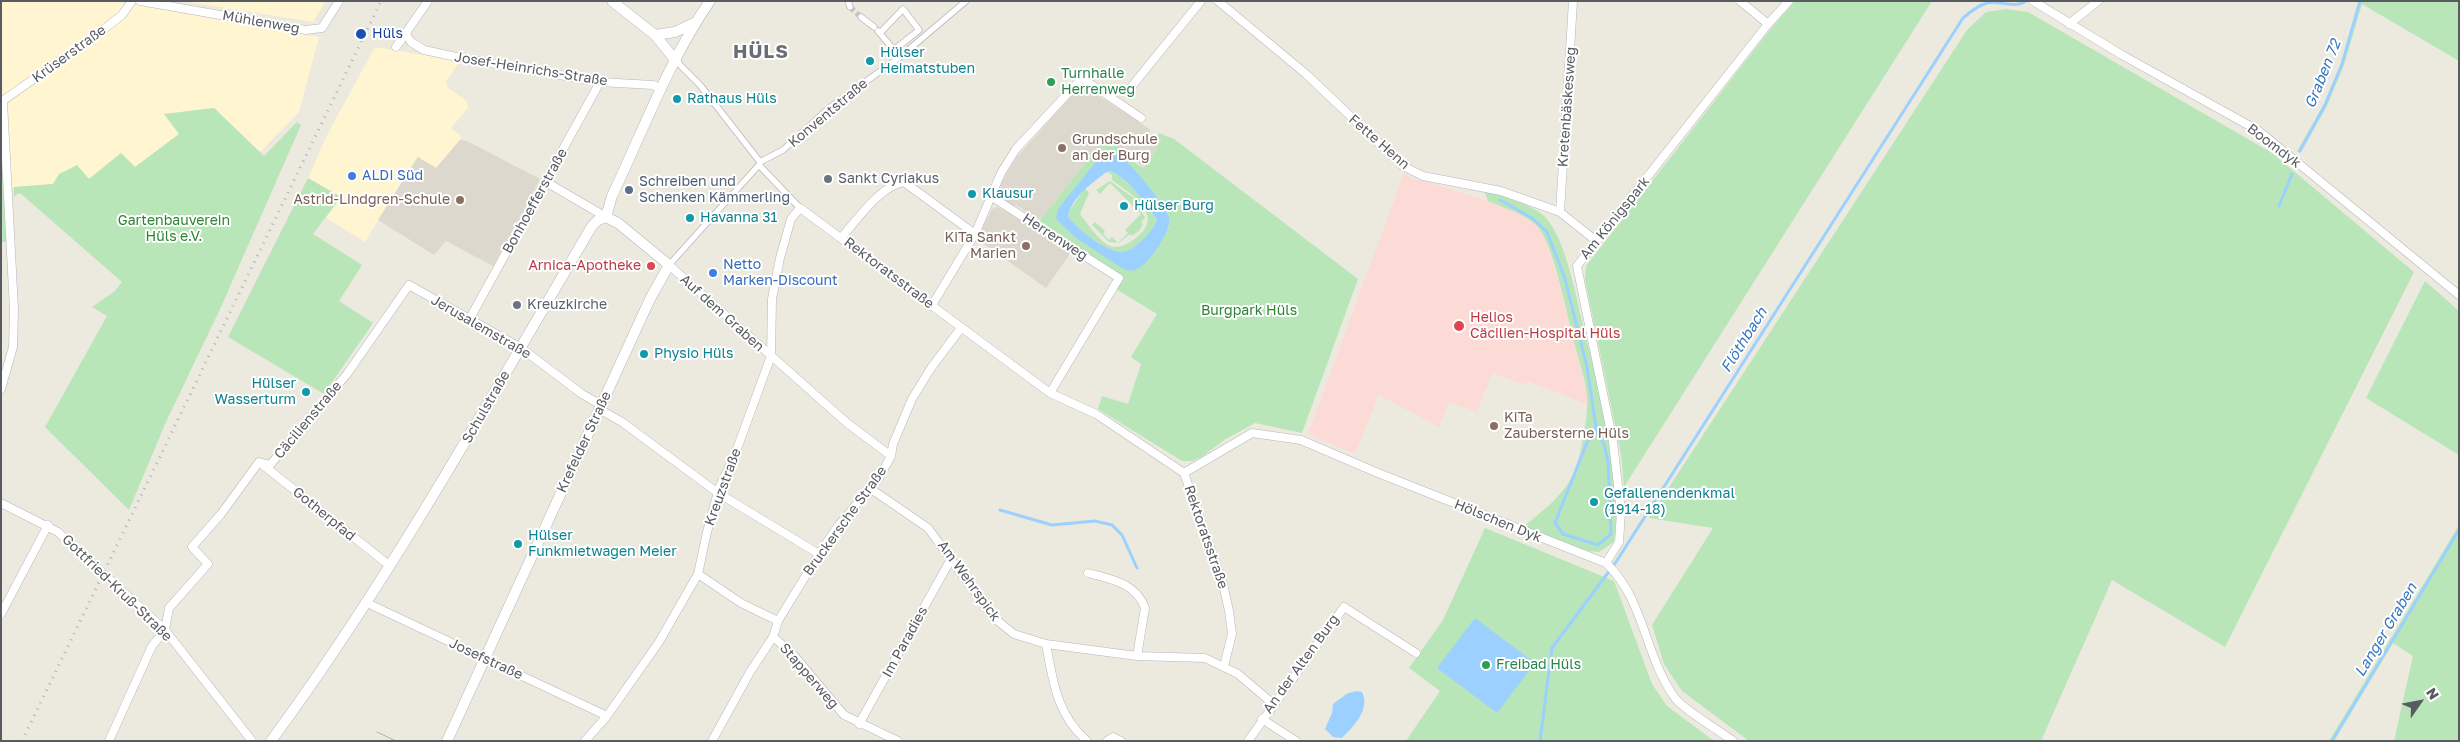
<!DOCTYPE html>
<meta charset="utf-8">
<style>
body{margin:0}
#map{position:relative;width:2460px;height:742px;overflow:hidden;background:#ece9de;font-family:"Golos Text",sans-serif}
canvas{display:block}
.frame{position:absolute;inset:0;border:2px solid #585c61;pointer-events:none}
.north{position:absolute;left:2395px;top:677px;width:50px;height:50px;-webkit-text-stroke:4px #fff;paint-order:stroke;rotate:57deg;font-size:14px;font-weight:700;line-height:20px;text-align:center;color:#585c61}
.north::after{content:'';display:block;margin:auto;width:18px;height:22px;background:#585c61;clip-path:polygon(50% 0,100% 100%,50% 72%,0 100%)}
</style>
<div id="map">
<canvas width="2460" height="742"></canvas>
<div class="frame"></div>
<div class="north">N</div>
</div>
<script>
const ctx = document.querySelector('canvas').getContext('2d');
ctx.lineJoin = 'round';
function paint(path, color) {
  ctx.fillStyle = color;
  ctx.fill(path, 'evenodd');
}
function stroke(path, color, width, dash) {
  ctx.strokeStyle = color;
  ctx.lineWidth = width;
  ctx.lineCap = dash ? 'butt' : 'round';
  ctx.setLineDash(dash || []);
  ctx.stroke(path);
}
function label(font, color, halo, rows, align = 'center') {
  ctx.font = font + ' "Golos Text",sans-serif';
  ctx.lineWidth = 4;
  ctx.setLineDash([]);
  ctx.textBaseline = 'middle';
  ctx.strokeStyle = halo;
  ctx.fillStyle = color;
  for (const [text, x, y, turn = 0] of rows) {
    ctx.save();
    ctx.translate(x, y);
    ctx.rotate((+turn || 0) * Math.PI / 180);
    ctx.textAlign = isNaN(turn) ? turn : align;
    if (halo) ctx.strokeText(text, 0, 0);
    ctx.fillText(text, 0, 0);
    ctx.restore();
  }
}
paint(new Path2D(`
 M1,1H115L319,37L299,112L260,152L214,108L165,114L179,134L135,167L121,153L89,179L59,174L53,184L4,188Z
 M182,1H326L313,22Z
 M375,47L460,61L446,82L448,88L467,101L468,108L451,128L462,137L436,168L417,157L365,242L326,218L341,197L308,178L328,133Z`), '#fff5d1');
paint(new Path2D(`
 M1081,85L1150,129V134L1161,140L1145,168L1109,142H1102L1040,220L1016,205L1013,206L1004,200V193L1000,185L1017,157Z
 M460,140L467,141L540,179L493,266L446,241L434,255L378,220L418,157L436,168Z
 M998,207L1072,251L1046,288L977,239L992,209Z`), '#dcd8cd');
paint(new Path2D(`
 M1404,173L1412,179L1421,180L1488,201L1519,214L1536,225L1544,235L1558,279L1587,393V404L1527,381L1525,385L1492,373L1477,412L1449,402L1439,427L1379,395L1355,454L1308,434Z`), '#fcdbd7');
paint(new Path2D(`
 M1795,1H1932L1624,487L1621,454L1585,279L1586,266L1769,31Z
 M2359,1H2459V61L2362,4L2344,65L2327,106L2300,153L2297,151L2324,104L2341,64Z
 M2006,9L2028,12L2272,153L2414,272L2225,647L2112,580L2041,741H1749L1682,691L1664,664L1652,625L1713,528L1649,518L1967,30L1986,12Z
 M2,107V158L7,241L1,243Z
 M214,108L264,156L297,122L301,125L221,307L166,422L129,510L45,427L107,316L92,307L115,291L122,282L20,193L14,196V187L53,184L59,174L77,165L89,179L121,153L135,167L179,134L164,114Z
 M1159,133L1174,139L1358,279L1302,433L1255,423L1224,440L1203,456L1193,461H1182L1098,409L1102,396L1128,404L1141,364L1131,357L1157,314L1116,289L1123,276L1041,224L1040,220L1102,142C1123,142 1129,164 1145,168L1161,140L1157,138ZM1119,156L1169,227L1120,267L1058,209Z
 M1108,171C1124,172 1148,207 1157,220C1153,231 1134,254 1121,253C1106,251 1075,229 1068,216L1070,210L1085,188L1089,193L1080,214C1088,224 1101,245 1114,247C1127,248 1153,229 1147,215C1141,198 1126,191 1112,180V175L1106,172Z
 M308,178L341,197L313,234L362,265L339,301L373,323L324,394L228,337Z
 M1110,181L1135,199L1145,218L1141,222L1143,224L1139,231L1132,236L1130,234L1119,243L1109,242L1092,225L1095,222L1105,231L1103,234L1109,240L1112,237L1118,243L1128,233L1125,230L1141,214L1110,183L1100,194L1096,190Z
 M1484,190C1501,196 1535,205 1546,218C1566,241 1576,296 1583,325C1599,392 1624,473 1614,542L1599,552L1586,551L1523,527C1541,512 1559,499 1571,479C1581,461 1589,414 1587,394C1585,378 1579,361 1575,346C1568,319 1554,246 1538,227C1526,214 1504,208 1488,201Z
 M2425,281L2459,311V455L2366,398Z
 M2459,525V741H2394L2413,656L2393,643L2334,741H2329Z
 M1485,528L1614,581L1652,684L1667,706L1714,741H1406L1440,691L1409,668L1443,620Z`), '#b8e6b9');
paint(new Path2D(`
 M1107,154C1110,155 1116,154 1119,156C1129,160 1167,207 1169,218C1172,231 1147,267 1135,270C1129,272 1125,269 1120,267L1076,238L1056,219L1058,209L1098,159ZM1108,171C1124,172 1148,207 1157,220C1153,231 1135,251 1123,252C1109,254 1075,228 1068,216C1073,196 1092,183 1108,171Z
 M1475,618L1535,663L1497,713L1437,668Z
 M1357,691L1362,692C1371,709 1353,727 1342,738L1333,737L1325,729L1332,713L1333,704L1348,693Z`), '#9cd1ff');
stroke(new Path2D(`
 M2300,151L2325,105L2342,64L2360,1
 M1500,200L1532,218L1547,232L1565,279L1587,367L1597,434L1604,444L1608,461L1611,534L1598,545L1563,534L1555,523L1588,440L1597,434
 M2279,206L2292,174
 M1000,510L1052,525L1095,521L1112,525L1122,535L1137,568
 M1540,741L1552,648L1616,562L1963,18C1970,12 1977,6 1987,3C1999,0 2015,9 2026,1
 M2332,741L2459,530`), '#9cd1ff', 3);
stroke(new Path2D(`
 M850,7L861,17`), '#c7c6bf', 5.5, [5.5, 3]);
const pedestrian = new Path2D(`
 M848,1L850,7
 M861,17L874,27
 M878,31L894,50L919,30L903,9L880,33
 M676,61L700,85L760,162
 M760,162L783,150L829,108L900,57L966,1
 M759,165L800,208
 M669,265L758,166`);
const minor = new Path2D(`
 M140,1L306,30L322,28L339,1
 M1218,1L1306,74L1403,166L1423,176L1501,191L1560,212L1595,240
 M1740,1L1768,24
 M2033,1L2122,55L2259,131L2459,295
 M2069,24L2098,1
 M406,34L411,42L424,50L461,58L600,82L653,85L662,89
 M396,47L428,1
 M1128,91L1201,1
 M1,102L99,33L122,15L132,1
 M546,182L606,217
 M992,197L1119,278L1050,393
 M1560,212L1573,1
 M841,238C856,221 881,185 904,182L975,234
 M669,265L847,423L891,456
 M932,305L975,234L1001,173L1016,149L1082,78L1141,118
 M469,320L600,82
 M1,389L13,347L14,309L3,102
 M599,409L622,422L718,493L819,554
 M263,465L390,566
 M1184,473L1252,433L1301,440L1378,473L1606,563C1645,600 1644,655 1675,698C1685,711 1719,730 1733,741
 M871,489L928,528L994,618L1014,634L1046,644L1137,656L1205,658L1238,674L1272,703
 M1,503L58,532L165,630L252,741
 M1606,563L1619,542L1621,512L1613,442L1577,266L1768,24L1789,1
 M1088,573C1111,579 1136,583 1145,608L1137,656
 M698,574L741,603L778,621
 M365,602L607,716
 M1,614L48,525
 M773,637L791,652L844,715L898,741
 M1046,644C1053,682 1057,715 1087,741
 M1262,719L1296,741
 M859,724L951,559
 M109,741L152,646L165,630L169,608L208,564L192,547L221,514L259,462L270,465L347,374L409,285L521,348L582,394L601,405
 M585,741L607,716L659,642L698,574L707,532L719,488L734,457L771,356L772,299L780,258L791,219L800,208L1050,393L1096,414L1184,473L1223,584L1229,611L1232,634L1224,666
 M712,741L750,672L773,637L778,621L819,554L838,526L879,478L891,456L893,444L912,399L931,368L961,328
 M1107,741L1113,737L1121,741
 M1248,741L1344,607L1416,653`);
const tertiary = new Path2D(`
 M612,1L655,35L676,61
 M655,35L675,32L696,22
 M606,217L612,196C643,131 669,60 710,1
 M271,741C391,578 489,400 592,226L598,220L606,217
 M447,741L650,299L669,265L618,223L606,217`);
stroke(pedestrian, '#b5b7bd', 7);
stroke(minor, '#b5b7bd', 9);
stroke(tertiary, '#b5b7bd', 11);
stroke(pedestrian, '#fff', 5.5);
stroke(minor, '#fff', 8);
stroke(tertiary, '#fff', 10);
stroke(new Path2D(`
 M377,732L396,741`), '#b1b2b2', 1);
stroke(new Path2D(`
 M22,741L381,1`), '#b1b2b2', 3, [1, 6]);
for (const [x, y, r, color] of [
 [361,34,6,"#1a4fb4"],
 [870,61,5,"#0f9aa8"],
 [1051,82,5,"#2e9e5b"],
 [677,99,5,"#0f9aa8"],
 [1062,148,5,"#8d6e63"],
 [352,176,5,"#3f7fe0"],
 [828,179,5,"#6b7280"],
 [629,190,5,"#5c6f8a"],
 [972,194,5,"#0f9aa8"],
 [460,200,5,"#8d6e63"],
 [1124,206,5,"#0f9aa8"],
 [690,218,5,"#0f9aa8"],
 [1026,246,5,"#8d6e63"],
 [651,266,5,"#e0444e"],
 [713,273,5,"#3f7fe0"],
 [517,305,5,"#6b7280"],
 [1459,326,6,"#e0444e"],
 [644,354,5,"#0f9aa8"],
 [306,392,5,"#0f9aa8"],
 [1494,426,5,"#8d6e63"],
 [1594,502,5,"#0f9aa8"],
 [518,544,5,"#0f9aa8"],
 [1486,665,5,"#2e9e5b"]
]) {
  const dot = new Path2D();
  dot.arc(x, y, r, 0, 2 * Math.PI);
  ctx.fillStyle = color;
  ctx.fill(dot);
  stroke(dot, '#fff', 2);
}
label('14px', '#585c61', '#fff', [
 ["Mühlenweg",261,22,10],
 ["Krüserstraße",69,54,-36],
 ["Josef-Heinrichs-Straße",531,69,9],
 ["Kretenbäskesweg",1567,107,-86],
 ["Konventstraße",828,113,-40],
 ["Fette Henn",1379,142,41],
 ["Boomdyk",2274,146,37],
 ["Bonhoefferstraße",535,201,-61],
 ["Am Königspark",1615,218,-51],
 ["Herrenweg",1055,237,33],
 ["Rektoratsstraße",889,273,37],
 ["Auf dem Graben",722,313,42],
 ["Jerusalemstraße",481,327,30],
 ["Schulstraße",486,407,-60],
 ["Cäcilienstraße",308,420,-50],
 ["Krefelder Straße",584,442,-65],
 ["Kreuzstraße",723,487,-70],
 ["Gotherpfad",324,514,39],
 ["Bruckersche Straße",845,521,-54],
 ["Hölschen Dyk",1498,521,22],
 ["Rektoratsstraße",1206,537,71],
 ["Am Wehrspick",969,581,54],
 ["Gottfried-Kruß-Straße",117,588,44],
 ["Im Paradies",905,642,-61],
 ["Josefstraße",486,659,25],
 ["An der Alten Burg",1301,664,-54],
 ["Stapperweg",809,676,49]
]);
label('14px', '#164399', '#fff', [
 ["Hüls",372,34]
], 'left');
label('14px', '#0d838f', '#fff', [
 ["Hülser",880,53],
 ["Heimatstuben",880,69],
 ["Rathaus Hüls",687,99],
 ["Klausur",982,194],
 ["Hülser Burg",1134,206],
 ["Havanna 31",700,218],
 ["Physio Hüls",654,354],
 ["Hülser",296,384,"right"],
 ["Wasserturm",296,400,"right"],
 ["Gefallenendenkmal",1604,494],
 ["(1914-18)",1604,510],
 ["Hülser",528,536],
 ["Funkmietwagen Meier",528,552]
], 'left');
label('14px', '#27864d', '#fff', [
 ["Turnhalle",1061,74],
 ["Herrenweg",1061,90],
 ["Freibad Hüls",1496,665]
], 'left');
label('14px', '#785e54', '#fff', [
 ["Grundschule",1072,140],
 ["an der Burg",1072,156],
 ["Astrid-Lindgren-Schule",450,200,"right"],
 ["KiTa Sankt",1016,238,"right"],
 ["Marien",1016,254,"right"],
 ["KiTa",1504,418],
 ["Zaubersterne Hüls",1504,434]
], 'left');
label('14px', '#366cbe', '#fff', [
 ["ALDI Süd",362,176],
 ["Netto",723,265],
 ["Marken-Discount",723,281]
], 'left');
label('14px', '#5b616d', '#fff', [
 ["Sankt Cyriakus",838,179],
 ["Kreuzkirche",527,305]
], 'left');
label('14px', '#4e5e75', '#fff', [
 ["Schreiben und",639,182],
 ["Schenken Kämmerling",639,198]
], 'left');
label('14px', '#2e8234', '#fff', [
 ["Gartenbauverein",174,221],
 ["Hüls e.V.",174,237],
 ["Burgpark Hüls",1249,311]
]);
label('14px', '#be3a42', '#fff', [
 ["Arnica-Apotheke",641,266],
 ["Helios",1470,318,"left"],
 ["Cäcilien-Hospital Hüls",1470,334,"left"]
], 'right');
label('italic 15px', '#3676c0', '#fff', [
 ["Graben 72",2323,74,-68],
 ["Flöthbach",1744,340,-58],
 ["Langer Graben",2386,630,-59]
]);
ctx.letterSpacing = '1px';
label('bold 19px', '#696e73', '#fff', [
 ["HÜLS",761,52]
]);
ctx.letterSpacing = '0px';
</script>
